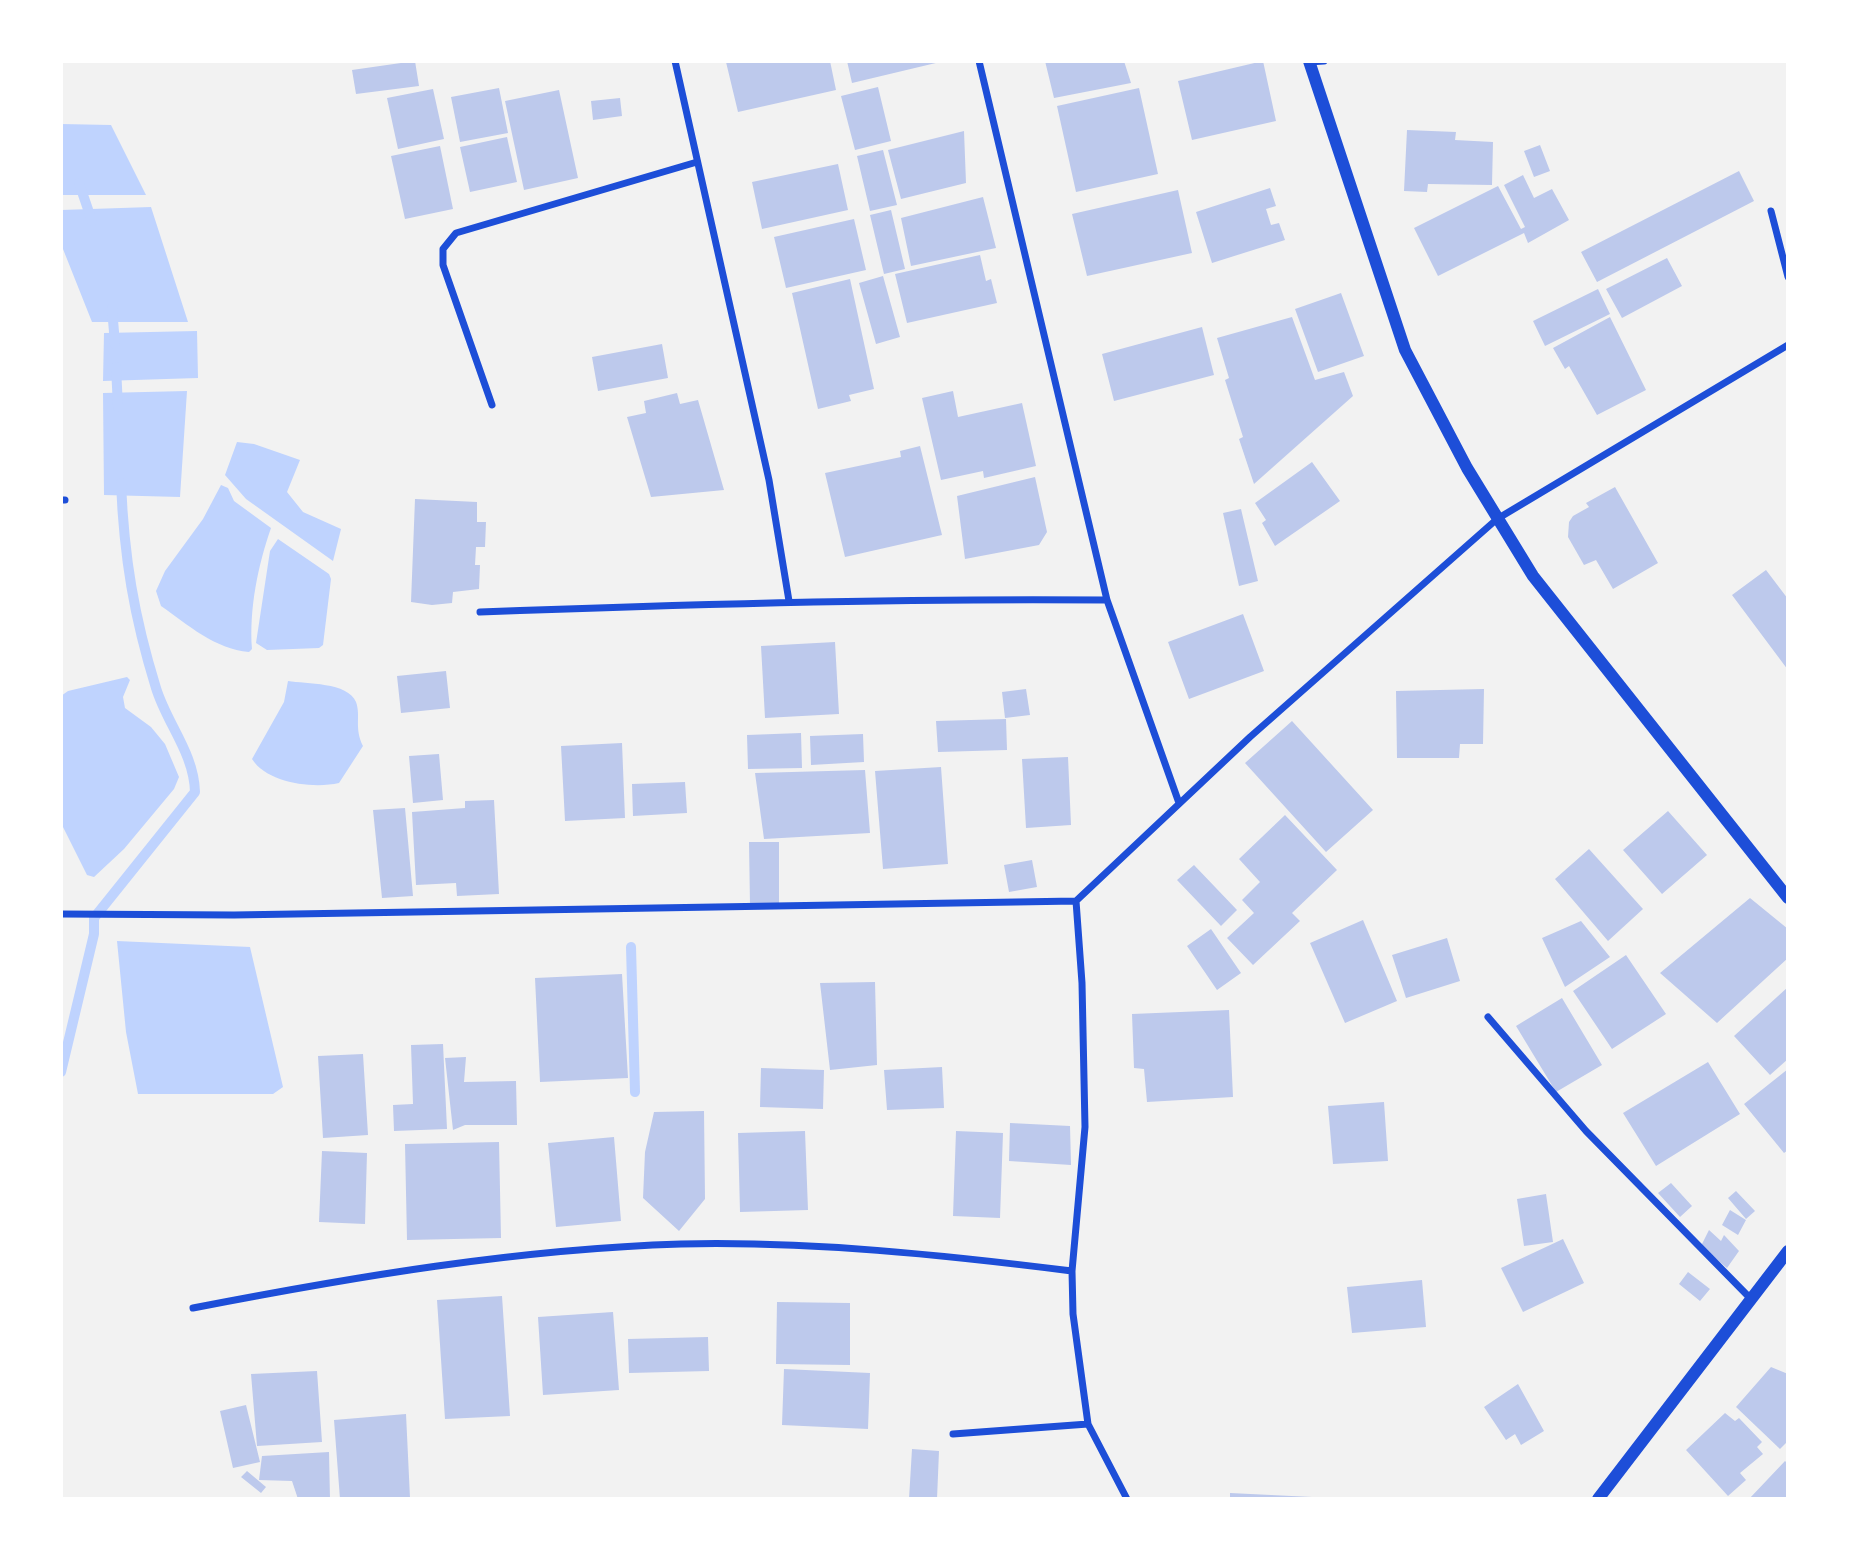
<!DOCTYPE html>
<style>
body{margin:0}
#map{position:relative;width:1849px;height:1560px;overflow:hidden;background:#f2f2f2;font-family:"DM Sans",sans-serif}
canvas{display:block}
.frame{position:absolute;inset:0;border:63px solid #fff;pointer-events:none}
</style>
<div id="map">
<canvas width="1849" height="1560"></canvas>
<div class="frame"></div>
</div>
<script>
const ctx = document.querySelector('canvas').getContext('2d');
ctx.lineJoin = 'round';
function paint(path, color) {
  ctx.fillStyle = color;
  ctx.fill(path, 'evenodd');
}
function stroke(path, color, width, dash) {
  ctx.strokeStyle = color;
  ctx.lineWidth = width;
  ctx.lineCap = dash ? 'butt' : 'round';
  ctx.setLineDash(dash || []);
  ctx.stroke(path);
}
paint(new Path2D(`
 M61,124L111,125L146,195H61Z
 M151,207L188,322H92L61,244V210Z
 M197,331L198,378L103,381L104,333Z
 M187,391L180,497L104,495L103,393Z
 M237,442L254,444L300,460L287,492L303,512L341,529L333,561L246,499L225,475Z
 M221,485L228,488L234,501L271,528C258,565 249,609 252,649L249,652C215,649 188,625 161,606L156,591L165,571L203,519Z
 M278,539L329,574L331,579L323,645L319,648L267,650L256,643L270,551Z
 M127,677L130,680L123,697L125,708L151,727L165,744L179,777L174,789L124,849L94,877L87,875L61,823V696L68,691Z
 M288,681C306,684 348,682 356,702C361,716 354,728 363,746L339,783C313,789 267,783 252,759L284,702Z
 M117,941L250,947L283,1087L273,1094H138L126,1032Z`), '#bfd3fe');
stroke(new Path2D(`
 M79,183L92,221
 M112,308L115,344
 M116,367L118,407
 M631,947L635,1092
 M61,1072L94,934V918L195,792C194,753 167,724 156,688C134,617 124,557 121,483`), '#bfd3fe', 10);
paint(new Path2D(`
 M415,61L419,86L356,94L352,70Z
 M830,61L836,90L738,112L726,62Z
 M847,61H940V62L852,83Z
 M1045,61H1124L1131,83L1054,98Z
 M1263,61L1276,121L1192,140L1178,81Z
 M878,87L891,141L855,150L841,96Z
 M499,88L508,133L460,142L451,97Z
 M1139,88L1158,174L1076,192L1057,106Z
 M433,89L444,139L398,149L387,98Z
 M559,90L578,178L524,190L505,101Z
 M620,98L622,116L593,120L591,101Z
 M1407,130L1456,132L1455,140L1493,142L1492,185L1428,184L1427,192L1404,191Z
 M964,131L966,183L901,199L888,150Z
 M507,137L517,182L470,192L460,147Z
 M1540,145L1550,171L1534,177L1524,151Z
 M440,146L453,209L405,219L391,156Z
 M883,150L897,205L870,211L857,156Z
 M838,164L848,210L762,229L752,182Z
 M1739,171L1754,201L1597,282L1581,252Z
 M1523,175L1534,198L1552,189L1569,220L1528,243L1524,233L1438,276L1414,228L1498,186L1521,229L1525,227L1504,185Z
 M1270,188L1276,206L1266,209L1271,225L1279,223L1285,240L1212,263L1196,212Z
 M1178,190L1192,253L1087,276L1072,214Z
 M983,197L996,248L911,266L901,218Z
 M891,210L905,269L884,274L870,215Z
 M854,219L866,270L786,288L774,237Z
 M980,255L986,281L991,279L997,303L907,323L895,274Z
 M1667,258L1682,286L1622,318L1606,289Z
 M883,276L900,337L876,344L859,283Z
 M850,279L874,389L849,395L851,401L818,409L792,293Z
 M1598,289L1610,314L1545,346L1533,321Z
 M1341,293L1364,356L1318,372L1295,309Z
 M1292,317L1315,380L1344,372L1353,396L1254,484L1239,439L1243,437L1225,380L1229,378L1217,338Z
 M1610,317L1646,390L1597,415L1569,366L1565,369L1553,348Z
 M1202,327L1214,375L1114,401L1102,354Z
 M662,344L668,378L598,391L592,357Z
 M953,391L958,417L1022,403L1036,466L984,478L983,471L941,480L922,398Z
 M677,393L680,404L698,400L724,490L651,497L627,417L646,413L644,401Z
 M920,446L942,535L845,557L825,473L901,457L900,451Z
 M1312,462L1340,501L1275,546L1262,523L1266,520L1255,503Z
 M1035,477L1047,532L1039,545L965,559L957,496Z
 M1615,487L1658,563L1613,589L1596,560L1584,565L1568,537L1569,522L1573,516L1589,507L1586,503Z
 M415,499L477,502V522H486L485,547H476L475,565H480L479,589L453,592L452,603L432,605L411,602Z
 M1241,509L1258,581L1239,586L1223,513Z
 M1766,570L1788,599V670L1732,595Z
 M1243,614L1264,671L1189,699L1168,642Z
 M835,642L839,714L765,718L761,646Z
 M446,671L450,708L401,713L397,676Z
 M1026,689L1030,715L1005,718L1002,692Z
 M1484,689L1483,744H1460L1459,758H1397L1396,691Z
 M1006,719L1007,750L938,752L936,721Z
 M1292,721L1373,810L1326,852L1245,763Z
 M801,733L802,768L748,769L747,735Z
 M863,734L864,762L811,765L810,736Z
 M622,743L625,818L565,821L561,746Z
 M439,754L443,800L413,803L409,756Z
 M1068,757L1071,825L1026,828L1022,759Z
 M941,767L948,864L883,869L875,771Z
 M865,770L870,833L764,839L755,773Z
 M685,782L687,813L633,816L632,784Z
 M494,800L499,894L457,896L456,883L416,885L412,812L465,808V801Z
 M405,808L413,896L382,898L373,810Z
 M1668,811L1707,855L1662,894L1623,850Z
 M1285,815L1337,870L1292,913L1300,921L1253,965L1227,938L1254,913L1242,900L1260,882L1239,859Z
 M749,842H779V905H750Z
 M1589,849L1643,909L1608,941L1555,879Z
 M1032,860L1037,887L1009,892L1004,865Z
 M1194,865L1237,910L1221,926L1177,880Z
 M1750,898L1788,929V958L1717,1023L1660,973Z
 M1363,920L1397,1001L1345,1023L1310,943Z
 M1581,921L1610,957L1565,987L1542,938Z
 M1211,929L1241,973L1217,990L1187,946Z
 M1447,938L1460,981L1406,998L1392,955Z
 M1626,955L1666,1014L1612,1049L1573,991Z
 M622,974L628,1078L540,1082L535,978Z
 M875,982L877,1065L830,1070L820,983Z
 M1788,987V1059L1770,1075L1734,1036Z
 M1562,998L1602,1065L1556,1092L1516,1026Z
 M1229,1010L1233,1097L1147,1102L1144,1069L1134,1068L1132,1014Z
 M443,1044L447,1129L394,1131L393,1105L413,1104L411,1045Z
 M363,1054L368,1135L323,1138L318,1056Z
 M466,1057L464,1082L516,1081L517,1125H465L453,1130L445,1058Z
 M1708,1062L1740,1114L1656,1166L1623,1113Z
 M942,1067L944,1108L887,1110L884,1070Z
 M761,1068L824,1070L823,1109L760,1107Z
 M1788,1069V1150L1784,1153L1744,1104Z
 M1384,1102L1388,1161L1333,1164L1328,1106Z
 M704,1111L705,1199L679,1231L643,1198L645,1152L654,1112Z
 M1010,1123L1070,1126L1071,1165L1009,1161Z
 M805,1131L808,1210L740,1212L738,1133Z
 M956,1131L1003,1133L1000,1218L953,1216Z
 M614,1137L621,1221L556,1227L548,1143Z
 M499,1142L501,1238L407,1240L405,1144Z
 M322,1151L367,1153L365,1224L319,1222Z
 M1671,1183L1692,1206L1680,1217L1658,1193Z
 M1736,1191L1755,1211L1746,1219L1728,1198Z
 M1546,1194L1553,1242L1524,1246L1517,1199Z
 M1730,1210L1746,1220L1738,1235L1722,1225Z
 M1709,1230L1721,1241L1724,1235L1739,1251L1727,1268L1701,1246Z
 M1563,1239L1584,1283L1523,1312L1501,1268Z
 M1688,1272L1710,1289L1700,1301L1679,1284Z
 M1422,1280L1426,1327L1352,1333L1347,1287Z
 M502,1296L510,1416L445,1419L437,1300Z
 M777,1302L850,1303V1365L776,1364Z
 M613,1312L619,1390L543,1395L538,1317Z
 M708,1337L709,1371L629,1373L628,1339Z
 M1771,1367L1788,1374V1441L1780,1449L1736,1407Z
 M784,1369L870,1373L868,1429L782,1425Z
 M317,1371L322,1442L257,1446L251,1374Z
 M1518,1384L1544,1431L1521,1445L1515,1434L1506,1440L1484,1407Z
 M246,1405L260,1462L233,1468L220,1411Z
 M1725,1413L1735,1421L1739,1418L1762,1442L1757,1447L1763,1454L1740,1473L1746,1480L1728,1496L1686,1450Z
 M406,1414L410,1498L340,1499L334,1420Z
 M912,1449L939,1451L937,1499H909Z
 M329,1452L330,1499H298L292,1481L259,1480L262,1456Z
 M1785,1461L1788,1464V1499H1749Z
 M247,1471L266,1487L261,1493L241,1477Z
 M1230,1493L1312,1497V1499H1230Z`), '#bdc9ec');
stroke(new Path2D(`
 M675,61L769,480L789,601
 M979,61L1107,600L1179,803
 M1309,62L1324,61
 M1771,211L1788,277
 M492,405L443,265V249L456,233L697,162
 M61,500H65
 M480,612C689,604 898,598 1107,600
 M1076,901L1082,983L1085,1127L1072,1271L1073,1314L1088,1424L1127,1499
 M61,914L234,915L1076,901L1250,737L1497,519L1788,345
 M1488,1017L1586,1131L1750,1298
 M193,1308C353,1277 517,1249 681,1244C811,1241 944,1255 1072,1271
 M953,1434L1088,1424`), '#1d4ed8', 7);
stroke(new Path2D(`
 M1309,61L1405,350L1467,468L1533,576L1788,898
 M1598,1499L1788,1251`), '#1d4ed8', 12);
</script>
